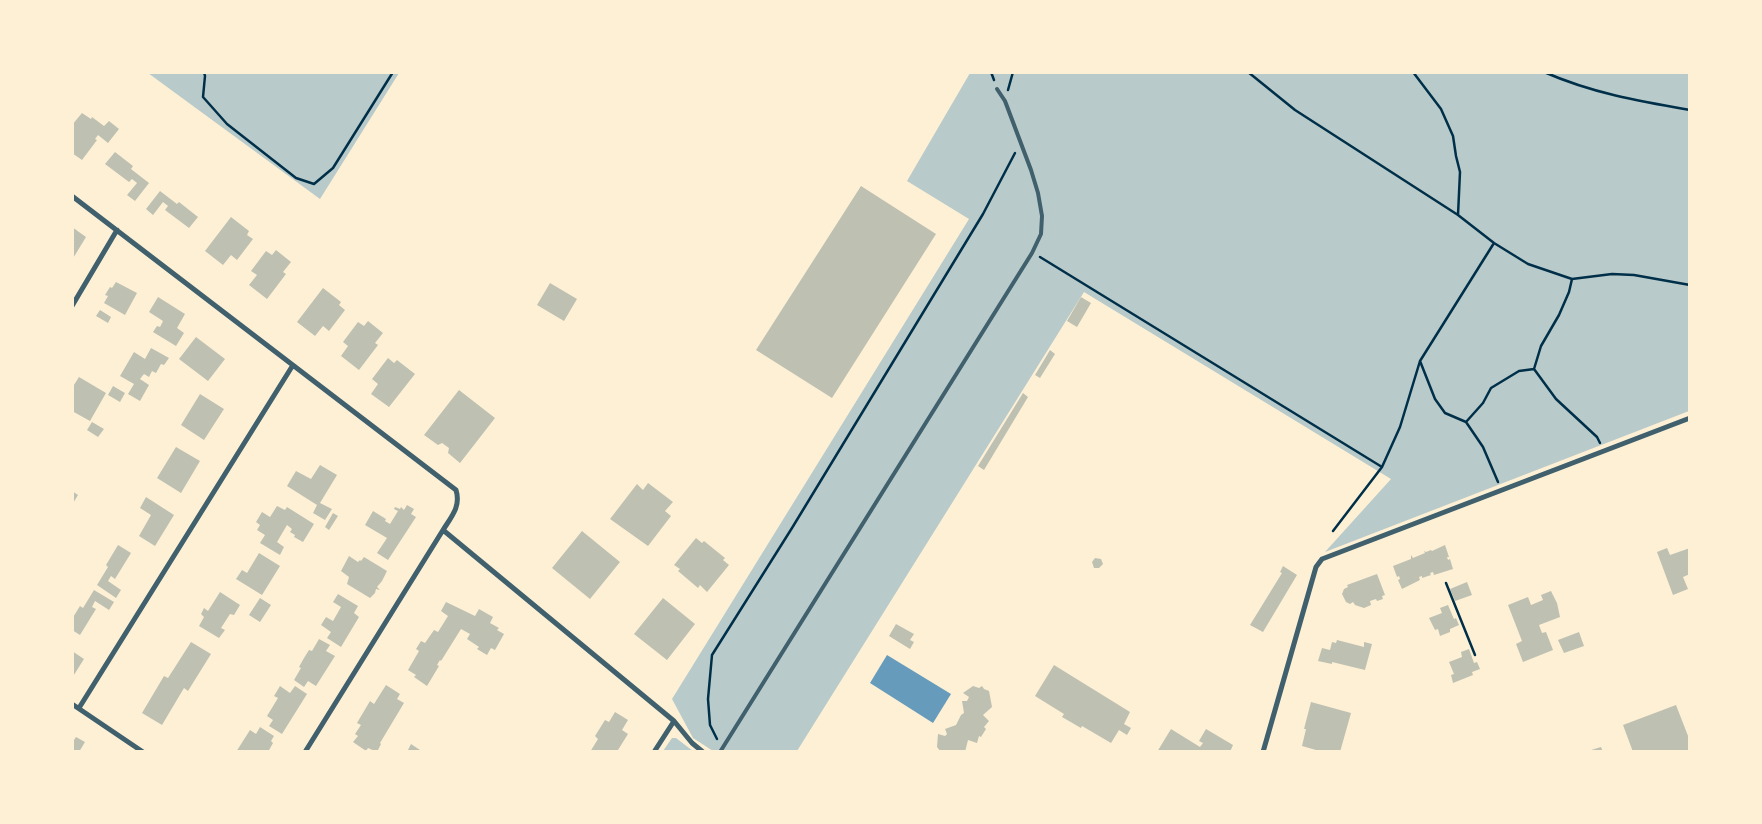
<!DOCTYPE html>
<style>
body{margin:0}
#map{position:relative;width:1762px;height:824px;overflow:hidden;background:#fdf0d5;font-family:Barlow,sans-serif}
canvas{display:block}
.frame{position:absolute;inset:0;border:74px solid #fdf0d5;pointer-events:none}
</style>
<div id="map">
<canvas width="1762" height="824"></canvas>
<div class="frame"></div>
</div>
<script>
const ctx = document.querySelector('canvas').getContext('2d');
ctx.lineJoin = 'round';
function paint(path, color) {
  ctx.fillStyle = color;
  ctx.fill(path, 'evenodd');
}
function stroke(path, color, width, dash) {
  ctx.strokeStyle = color;
  ctx.lineWidth = width;
  ctx.lineCap = dash ? 'butt' : 'round';
  ctx.setLineDash(dash || []);
  ctx.stroke(path);
}
paint(new Path2D(`
 M148,73H399L320,199Z
 M970,73H1689V411L1325,552L1391,479L1084,292L797,751H713L693,738L672,699L969,219L907,181Z
 M672,738H676L693,751H663Z`), '#b9caca');
paint(new Path2D(`
 M887,655L951,694L933,723L870,683Z`), '#669bbc');
paint(new Path2D(`
 M82,113L91,119L92,117L104,126L109,121L119,129L108,143L98,135L95,139L97,140L82,160L72,153V125Z
 M115,152L133,166L131,169L149,183L135,201L127,195L137,183L132,179L129,182L105,164Z
 M861,186L936,234L832,398L756,350Z
 M160,191L177,204L179,202L198,217L189,228L165,210L168,206L163,202L153,215L146,209Z
 M231,217L249,231L247,235L253,239L237,260L231,255L223,265L205,251Z
 M72,227L86,237L72,260Z
 M276,250L291,262L283,272L286,274L267,299L249,285L257,275L251,271L266,251L272,255Z
 M116,282L137,293L125,315L104,303L108,296L105,295L110,287L112,288Z
 M550,283L577,299L564,321L537,305Z
 M323,288L341,302L339,305L345,310L329,331L323,326L315,336L297,322Z
 M158,297L185,314L177,328L184,333L176,346L153,332L157,326L160,327L163,321L149,312Z
 M1081,297L1091,303L1077,327L1067,321Z
 M100,310L111,317L108,323L96,316Z
 M368,321L383,333L375,343L378,345L359,370L341,356L348,346L343,342L358,322L364,326Z
 M196,337L225,359L208,381L179,359Z
 M151,348L169,358L164,365L161,364L156,373L152,371L149,377L144,374L140,379L149,385L140,401L128,394L134,384L120,376L134,352L145,359Z
 M1050,350L1055,354L1040,378L1035,375Z
 M388,358L394,363L397,360L415,374L389,407L371,394L378,384L372,379Z
 M79,377L106,393L90,421L72,411V388Z
 M113,386L125,393L120,402L108,395Z
 M459,390L495,418L460,463L448,453L449,448L442,443L438,445L424,435Z
 M1023,393L1028,397L984,470L978,466Z
 M200,394L224,409L204,440L181,425Z
 M92,422L104,429L98,437L87,430Z
 M176,447L200,461L181,493L157,478Z
 M320,465L337,475L320,503L332,509L325,520L313,513L317,505L287,486L296,471L311,479Z
 M648,483L673,502L665,511L671,516L648,546L610,519L637,484L643,490Z
 M72,491L78,495L72,505Z
 M146,497L174,515L155,546L139,536L151,515L140,508Z
 M407,505L414,509L411,514L416,517L388,560L377,553L387,538L365,525L373,511L386,519L385,521L390,524L398,511L394,509L395,507L400,509L401,507L404,510Z
 M277,506L285,510L287,507L314,524L303,542L294,537L295,535L290,532L292,529L287,525L277,542L284,547L280,555L260,543L265,535L257,530L260,525L256,522L262,512L270,517Z
 M333,513L338,516L329,530L325,527Z
 M582,531L620,562L590,599L552,568Z
 M696,538L702,543L704,541L725,558L723,560L729,565L707,592L700,585L698,588L678,571L680,569L674,565Z
 M118,545L131,553L115,579L111,576L108,581L121,590L116,598L97,585L108,567L106,565Z
 M1445,545L1449,557H1447L1448,560L1450,559L1453,569L1434,575L1433,572L1430,573L1431,575L1422,578V576L1419,577L1420,580L1402,589L1398,580L1400,579L1399,576L1397,577L1393,566L1411,559V555L1413,558L1425,553L1424,551L1426,552L1431,550L1432,551Z
 M1667,548L1670,555L1690,548V574L1683,577L1688,589L1673,595L1657,552Z
 M259,553L280,566L262,595L236,579L242,570L247,573Z
 M349,556L358,562L360,560L361,561L364,557L387,571L382,581L377,587L380,590L376,589L375,593L370,598L347,584L349,577L341,571Z
 M1095,558L1101,559L1103,564L1099,568H1094L1092,562Z
 M1283,566L1297,575L1263,632L1250,625L1282,573L1280,572Z
 M1377,574L1385,595L1382,596L1383,599L1377,601L1376,599L1370,601L1371,605L1364,608L1355,605L1353,602L1350,604L1346,602L1342,594L1344,589L1348,587L1347,585Z
 M1467,582L1472,595L1455,601L1450,589Z
 M94,590L114,602L109,610L95,601L92,607L96,609L80,635L72,630V619L80,606L83,608Z
 M1551,591L1557,603L1560,617L1539,625L1542,633L1546,632L1553,650L1523,662L1516,644L1522,641L1508,605L1528,597L1531,605L1543,600L1541,595Z
 M220,592L240,605L234,615L230,614L221,628L225,630L219,638L199,626L204,617L201,614L204,608L208,611Z
 M338,594L358,606L354,613L359,617L341,647L327,638L331,632L321,625L326,617L333,621L341,607L333,602Z
 M260,598L271,605L260,622L249,615Z
 M663,598L695,624L667,660L634,634Z
 M446,602L475,616L479,609L493,617L490,623L499,628L497,630L504,634L495,650L491,648L487,655L477,649L479,647L467,639L470,634L461,629L441,661L440,660L437,665L439,666L427,686L414,677L416,675L408,670L419,651L416,649L421,641L425,643L434,630L438,632L448,616L441,611Z
 M1448,605L1454,619L1456,618L1459,625L1450,629V632L1440,636L1438,629L1435,630L1429,618L1442,613L1440,608Z
 M896,624L914,634L910,640L914,642L910,649L889,636Z
 M1579,632L1584,646L1564,653L1558,640Z
 M319,639L330,645L326,651L335,656L316,686L308,681L304,687L294,680L301,668L299,667L304,658L309,650L312,651Z
 M1337,640L1364,647V642L1372,644L1365,670L1332,662V664L1318,661L1322,648L1330,650L1332,642L1336,643Z
 M191,642L211,654L188,691L184,688L162,725L142,713L164,676L168,678Z
 M1469,649L1474,663L1477,662L1480,669L1472,672L1473,675L1453,683L1451,675L1454,674L1449,662L1462,657L1461,652Z
 M72,651L84,659L72,678Z
 M1054,665L1130,712L1124,724L1131,728L1127,735L1119,730L1111,743L1082,726L1081,728L1062,717L1064,714L1035,696Z
 M386,685L400,694L397,699L404,703L380,743L381,744L377,752L368,748L366,751L353,742L358,736L355,734L361,725L357,723L370,701L374,704Z
 M280,686L290,693L295,686L307,694L282,734L269,726L273,720L267,716L278,698L274,696Z
 M973,686L979,688L982,686L984,689L989,691L992,707L983,715L989,721L984,727L986,729L981,737L979,736L977,743L968,740L965,752H941L937,747L938,734L945,736L947,734L945,729L956,725L961,715L964,713L962,701H967L969,697L963,693Z
 M1311,702L1351,713L1340,752H1323L1302,746L1306,729H1304Z
 M1676,705L1690,741V752H1633L1623,725Z
 M615,712L628,720L622,730L628,734L618,750L621,752H590L598,739L595,736L605,720L609,722Z
 M260,727L274,736L271,741L273,743L268,752H236L250,730L256,734Z
 M1171,729L1200,747L1203,743L1199,741L1206,729L1233,745L1230,752H1157Z
 M76,737L85,742L79,752H72V743Z
 M411,744L423,752H407Z
 M1601,747L1603,752H1588V751Z`), '#bec0b2');
stroke(new Path2D(`
 M204,72L205,76L203,97L227,124L296,178L314,184L333,168L393,72
 M991,72L994,80
 M1248,72L1295,110L1458,215L1494,243L1528,264L1572,279L1612,274L1634,275L1690,285
 M1413,72L1441,109L1453,136L1456,156L1460,172L1458,215
 M1544,72C1592,93 1638,101 1690,110
 M1008,90L1013,72
 M1040,257L1382,467
 M1420,361L1435,399L1445,413L1466,422L1483,447L1498,482
 M1534,369L1541,346L1559,315L1569,292L1572,279
 M1466,422L1483,403L1491,388L1519,371L1534,369L1556,399L1597,437L1600,443
 M1333,531L1382,467L1400,427L1420,361L1494,243
 M1446,583L1475,655
 M717,739L710,725L708,699L712,655L792,528L983,214L1015,153`), '#003049', 2.5);
stroke(new Path2D(`
 M720,752L1032,253L1041,234L1042,216L1038,193L1031,170L1005,101L997,89`), '#3f606c', 4);
stroke(new Path2D(`
 M72,196L456,490C461,506 452,516 443,530L674,721L692,743L703,752
 M72,306L117,230
 M72,704L143,752
 M79,708L293,365
 M305,752L443,530
 M654,752L674,721
 M1263,752L1316,567L1322,559L1690,418`), '#3f606c', 5);
</script>
